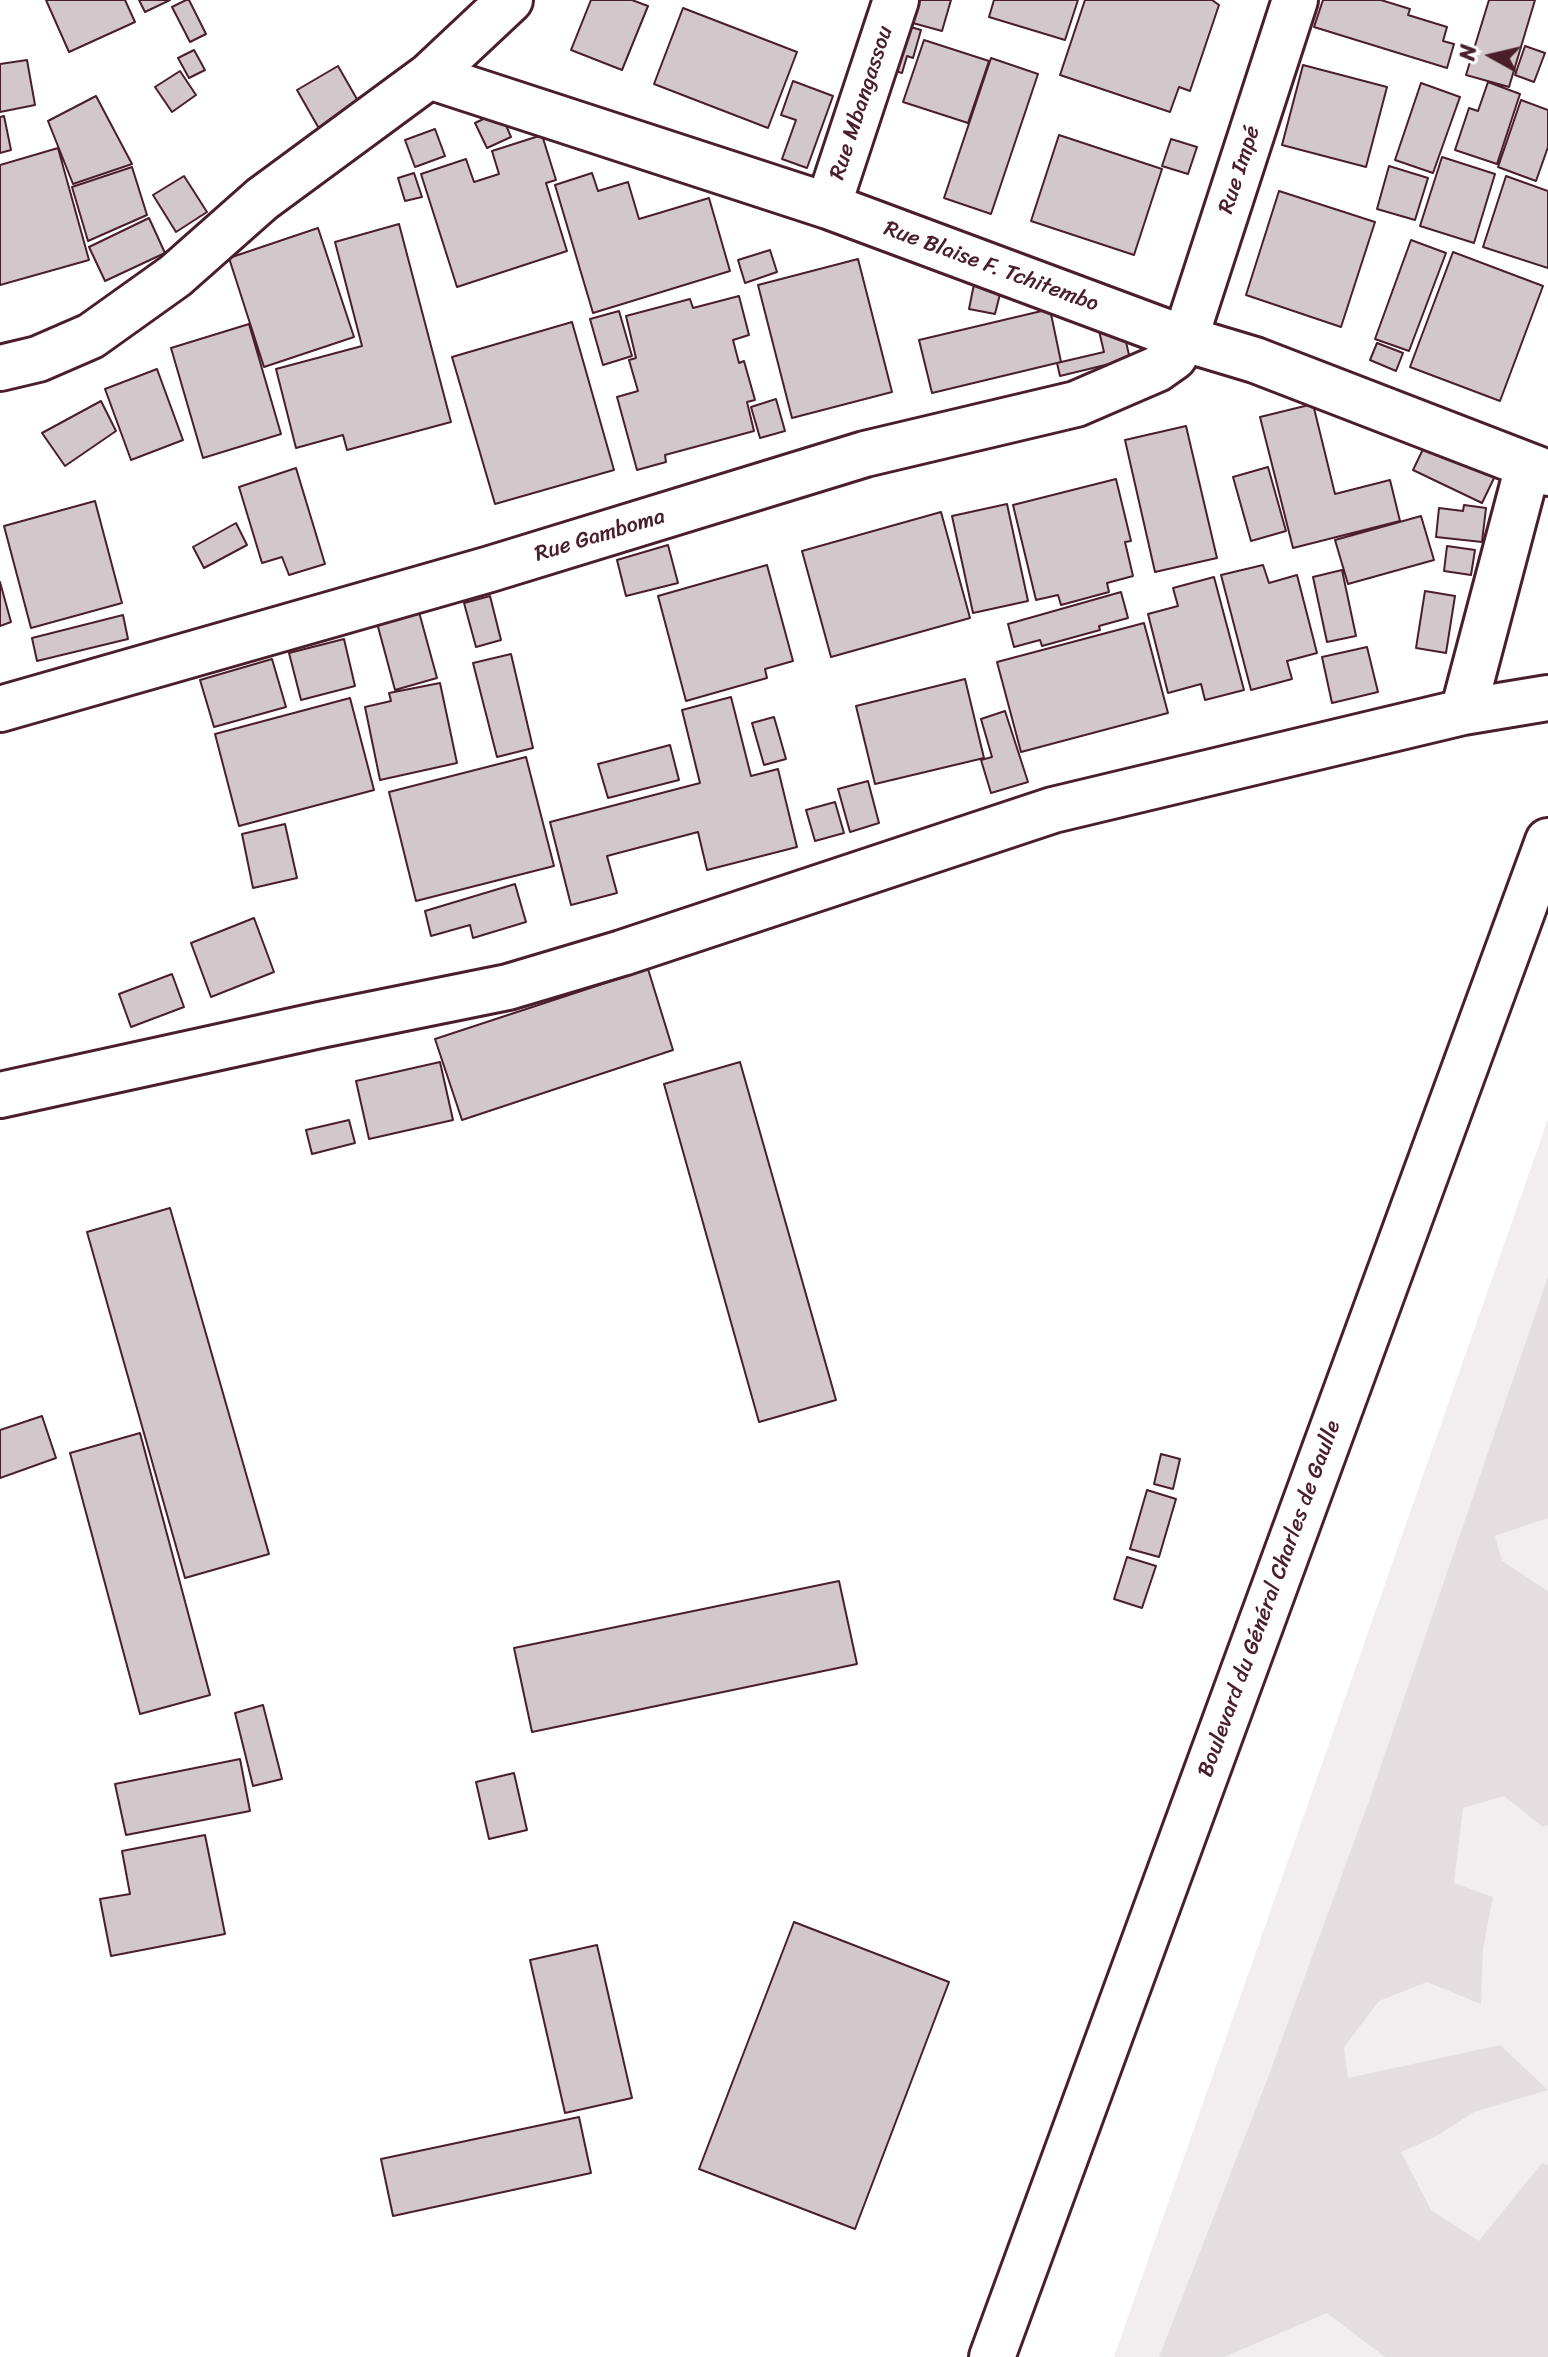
<!DOCTYPE html>
<meta charset="utf-8">
<style>
body{margin:0}
#map{position:relative;width:1548px;height:2357px;overflow:hidden;background:#fff;font-family:Sriracha,sans-serif}
canvas{display:block}
.north{position:absolute;left:1452px;top:16px;width:80px;height:80px;-webkit-text-stroke:6px #fff;paint-order:stroke;rotate:278deg;font-size:22px;font-weight:700;line-height:32px;text-align:center;color:#4a1f2b}
.north::after{content:'';display:block;margin:auto;width:28px;height:36px;background:#4a1f2b;clip-path:polygon(50% 0,100% 100%,50% 72%,0 100%)}
</style>
<div id="map">
<canvas width="1548" height="2357"></canvas>
<div class="north">N</div>
</div>
<script>
const ctx = document.querySelector('canvas').getContext('2d');
ctx.lineJoin = 'round';
function paint(path, color) {
  ctx.fillStyle = color;
  ctx.fill(path, 'evenodd');
}
function stroke(path, color, width, dash) {
  ctx.strokeStyle = color;
  ctx.lineWidth = width;
  ctx.lineCap = dash ? 'butt' : 'round';
  ctx.setLineDash(dash || []);
  ctx.stroke(path);
}
function label(font, color, halo, rows, align = 'center') {
  ctx.font = font + ' Sriracha,sans-serif';
  ctx.lineWidth = 8;
  ctx.setLineDash([]);
  ctx.textBaseline = 'middle';
  ctx.strokeStyle = halo;
  ctx.fillStyle = color;
  for (const [text, x, y, turn = 0] of rows) {
    ctx.save();
    ctx.translate(x, y);
    ctx.rotate((+turn || 0) * Math.PI / 180);
    ctx.textAlign = isNaN(turn) ? turn : align;
    if (halo) ctx.strokeText(text, 0, 0);
    ctx.fillText(text, 0, 0);
    ctx.restore();
  }
}
paint(new Path2D(`
 M1548,1119V2357H1114Z`), '#f2eeef');
paint(new Path2D(`
 M1548,1277V1518L1495,1536L1502,1561L1548,1591V1825L1543,1827L1504,1796L1463,1808L1454,1883L1493,1897L1483,1949L1481,2004L1427,1982L1379,2001L1344,2047L1348,2078L1500,2045L1548,2090L1474,2112L1437,2136L1401,2152L1431,2210L1479,2241L1542,2163L1548,2165V2357H1385L1327,2313L1224,2357H1159L1267,2080L1370,1798Z`), '#e5dee0');
const building = new Path2D(`
 M46,0H125L135,22L69,52Z
 M139,0H170L145,12Z
 M186,0H189L206,34L190,42L172,7Z
 M591,0H632L648,6L622,70L571,50Z
 M916,0H951L942,31L909,22Z
 M994,0H1078L1065,40L989,17Z
 M1085,0H1212L1219,5L1190,91L1179,87L1170,112L1060,75Z
 M1323,0H1381L1410,9L1408,15L1447,27L1443,41L1454,44L1447,68L1314,27Z
 M1489,0H1535L1509,87L1466,75Z
 M683,8L797,52L768,128L654,84Z
 M897,23L921,30L913,58L907,56L902,73L885,68Z
 M924,40L989,61L968,123L903,102Z
 M1525,46L1545,53L1534,82L1515,75Z
 M194,50L205,70L189,78L178,58Z
 M991,58L1038,74L991,214L944,198Z
 M27,60L35,105L0,112V64Z
 M1303,65L1387,87L1366,167L1282,145Z
 M338,66L362,108L321,132L297,90Z
 M180,71L196,95L172,112L155,87Z
 M793,81L833,96L807,168L782,159L796,120L781,115Z
 M1488,82L1520,94L1497,164L1455,150L1469,108L1478,111Z
 M1421,83L1460,97L1433,173L1395,160Z
 M96,96L132,164L73,184L48,121Z
 M1521,100L1548,110V147L1536,181L1498,167Z
 M500,111L511,137L487,148L475,123Z
 M4,116L11,150L0,153V117Z
 M435,129L445,156L415,167L405,140Z
 M542,135L556,180L546,183L567,251L457,287L421,174L466,159L474,182L499,174L492,151Z
 M1059,135L1162,169L1134,255L1031,221Z
 M1171,139L1197,147L1188,174L1162,166Z
 M58,148L89,260L0,285V165Z
 M1442,157L1495,174L1474,243L1420,226Z
 M1389,166L1428,178L1415,220L1377,209Z
 M132,167L147,215L88,241L72,187Z
 M414,173L422,197L405,201L398,178Z
 M592,173L598,191L628,182L639,219L709,198L730,271L593,313L555,185Z
 M184,176L207,212L176,232L153,195Z
 M1506,176L1548,191V268L1483,247Z
 M1279,191L1375,222L1341,327L1246,295Z
 M149,218L165,253L105,281L89,247Z
 M399,224L451,422L347,450L343,435L296,448L276,369L362,346L335,242Z
 M318,228L354,337L264,367L229,258Z
 M1411,240L1446,253L1409,351L1375,339Z
 M770,250L777,272L745,283L738,260Z
 M1453,252L1543,286L1500,401L1410,367Z
 M858,259L892,392L792,418L758,285Z
 M974,284L1001,290L995,314L969,309Z
 M739,296L749,335L733,340L739,363L744,361L755,400L747,402L754,431L665,455L666,462L637,470L617,397L638,391L629,360L636,358L626,316L690,299L693,308Z
 M1050,309L1061,362L932,393L919,340Z
 M619,311L632,356L603,365L590,319Z
 M572,322L614,470L495,504L452,357Z
 M249,324L281,434L203,458L171,348Z
 M1122,325L1130,359L1060,376L1057,363L1104,352L1099,331Z
 M1377,343L1403,353L1396,371L1370,360Z
 M157,369L183,440L131,460L105,389Z
 M776,399L785,431L760,438L751,407Z
 M101,401L116,431L65,466L42,433Z
 M1313,404L1335,494L1390,480L1400,521L1293,548L1260,417Z
 M1186,426L1217,558L1155,572L1125,440Z
 M1427,441L1496,474L1482,503L1413,470Z
 M1268,467L1286,531L1251,541L1233,477Z
 M296,468L325,564L289,575L282,557L262,563L239,487Z
 M1116,479L1131,541L1125,542L1133,576L1107,583L1109,592L1061,605L1058,595L1036,600L1013,505Z
 M95,501L122,603L31,628L4,526Z
 M1007,504L1028,601L973,613L952,516Z
 M1464,505L1486,508L1482,542L1436,537L1439,508L1463,511Z
 M941,512L970,618L831,657L802,551Z
 M1421,516L1434,560L1348,584L1335,540Z
 M236,523L247,545L204,568L193,547Z
 M668,545L678,583L626,596L617,560Z
 M1447,546L1475,550L1471,575L1444,571Z
 M767,565L793,661L765,669L767,678L686,701L658,596Z
 M1263,565L1269,583L1297,575L1317,653L1287,661L1292,679L1251,690L1221,575Z
 M1342,570L1356,636L1327,642L1313,577Z
 M1214,577L1244,690L1205,700L1201,684L1168,693L1148,614L1178,606L1173,588Z
 M0,582L11,622L0,626Z
 M1425,591L1455,596L1446,653L1416,648Z
 M1121,592L1128,618L1099,626L1100,630L1042,646L1040,640L1014,647L1008,624Z
 M490,596L501,640L476,647L464,603Z
 M419,612L437,678L395,690L377,623Z
 M123,615L128,639L37,661L32,638Z
 M1144,623L1168,713L1021,752L997,662Z
 M344,639L355,686L301,700L289,653Z
 M1367,647L1378,692L1332,703L1322,657Z
 M511,654L533,748L497,757L473,663Z
 M272,659L286,707L214,727L200,680Z
 M965,679L984,758L875,784L856,706Z
 M440,683L457,763L380,780L365,707L391,701L389,693Z
 M731,697L751,776L778,769L797,847L707,870L698,832L607,856L617,893L571,905L550,822L700,783L682,710Z
 M350,698L374,790L239,826L215,734Z
 M1005,711L1028,782L991,793L981,760L992,757L981,719Z
 M774,717L786,759L764,765L752,723Z
 M670,745L679,780L608,798L598,764Z
 M526,757L554,866L416,901L389,792Z
 M868,781L879,823L850,832L838,789Z
 M835,802L844,833L815,841L806,810Z
 M285,824L297,878L253,888L242,834Z
 M515,884L526,922L473,938L470,925L431,936L425,911Z
 M254,918L274,972L211,997L191,943Z
 M648,969L673,1050L462,1120L435,1039Z
 M172,974L184,1007L131,1027L119,994Z
 M440,1062L453,1120L369,1139L356,1081Z
 M740,1062L836,1400L759,1422L664,1084Z
 M349,1120L355,1143L312,1154L306,1130Z
 M170,1208L269,1554L185,1578L87,1232Z
 M42,1416L56,1458L0,1478V1430Z
 M140,1433L210,1695L140,1714L70,1453Z
 M1161,1454L1180,1459L1173,1489L1154,1484Z
 M1147,1490L1176,1499L1159,1557L1130,1549Z
 M1127,1557L1156,1566L1142,1608L1114,1599Z
 M839,1581L857,1664L532,1732L514,1648Z
 M263,1705L282,1779L253,1786L235,1713Z
 M240,1759L250,1811L126,1835L115,1784Z
 M514,1773L527,1830L489,1839L476,1782Z
 M205,1835L225,1934L111,1956L100,1899L130,1894L122,1851Z
 M794,1922L949,1982L855,2229L699,2169Z
 M597,1945L632,2098L565,2113L530,1960Z
 M579,2117L591,2173L393,2216L381,2159Z`);
paint(building, '#d2c7cb');
stroke(building, '#4a1f2b', 2);
const minor = new Path2D(`
 M429,76L828,206L1185,339L1255,360L1548,473
 M828,206L896,0
 M0,368L38,359L91,336L175,276L262,199L429,76L510,0
 M0,709L490,569L865,454L1076,404L1157,369L1174,357L1185,339L1295,0
 M1463,712L1528,466
 M0,1095L320,1025L508,987L622,953L1053,810L1463,712L1548,698
 M992,2357L1548,841`);
stroke(minor, '#4a1f2b', 50);
stroke(minor, '#fff', 44);
label('22px', '#4a1f2b', '#fff', [
 ["Rue Mbangassou",862,103,-72],
 ["Rue Impé",1240,170,-72],
 ["Rue Blaise F. Tchitembo",991,267,20],
 ["Rue Gamboma",600,536,-17],
 ["Boulevard du Général Charles de Gaulle",1270,1599,-70]
]);
</script>
